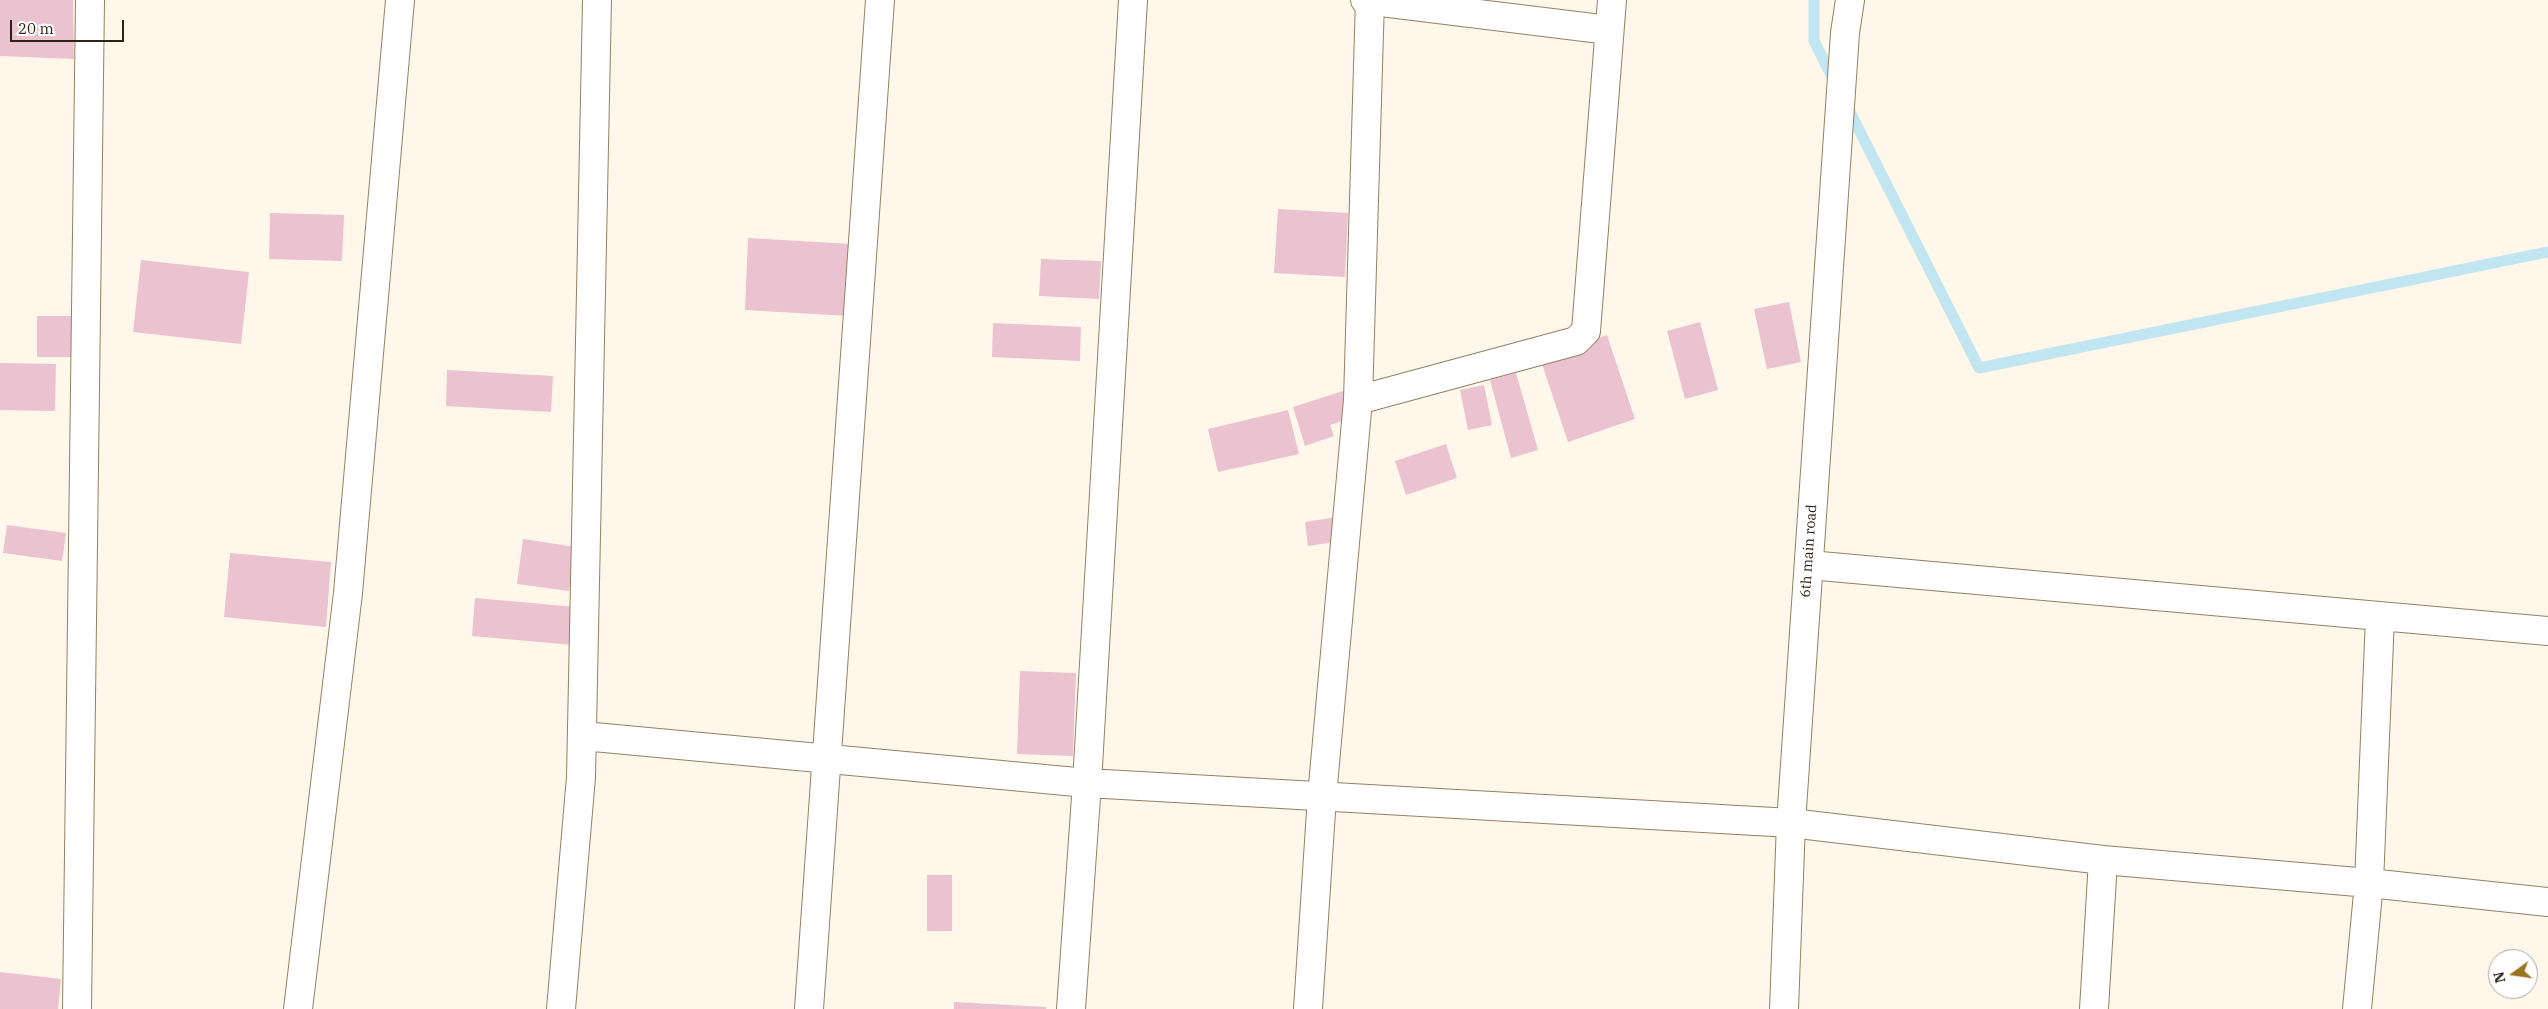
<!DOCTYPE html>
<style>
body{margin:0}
#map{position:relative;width:2548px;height:1009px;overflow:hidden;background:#fff7ea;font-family:"IBM Plex Serif",serif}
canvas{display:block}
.north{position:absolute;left:2488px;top:949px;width:50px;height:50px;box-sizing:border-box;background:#fff;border:1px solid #aaa7a2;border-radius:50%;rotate:256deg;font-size:14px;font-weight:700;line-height:20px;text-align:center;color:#2b2317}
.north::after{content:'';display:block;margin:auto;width:18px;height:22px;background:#9b7420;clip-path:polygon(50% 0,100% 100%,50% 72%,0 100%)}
.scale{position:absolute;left:10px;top:20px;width:114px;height:22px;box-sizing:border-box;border:2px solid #2b2317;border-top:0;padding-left:6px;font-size:15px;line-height:18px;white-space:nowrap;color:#2b2317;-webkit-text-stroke:4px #fff;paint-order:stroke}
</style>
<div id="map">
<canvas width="2548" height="1009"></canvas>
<div class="north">N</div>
<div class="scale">20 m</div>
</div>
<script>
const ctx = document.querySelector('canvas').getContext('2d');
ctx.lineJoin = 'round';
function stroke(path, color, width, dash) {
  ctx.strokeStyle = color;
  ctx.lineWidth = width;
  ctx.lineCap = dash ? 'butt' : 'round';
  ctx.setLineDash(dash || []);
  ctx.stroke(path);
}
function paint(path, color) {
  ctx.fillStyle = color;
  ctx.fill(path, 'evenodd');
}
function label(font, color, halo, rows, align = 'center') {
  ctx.font = font + ' "IBM Plex Serif",serif';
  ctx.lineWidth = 4;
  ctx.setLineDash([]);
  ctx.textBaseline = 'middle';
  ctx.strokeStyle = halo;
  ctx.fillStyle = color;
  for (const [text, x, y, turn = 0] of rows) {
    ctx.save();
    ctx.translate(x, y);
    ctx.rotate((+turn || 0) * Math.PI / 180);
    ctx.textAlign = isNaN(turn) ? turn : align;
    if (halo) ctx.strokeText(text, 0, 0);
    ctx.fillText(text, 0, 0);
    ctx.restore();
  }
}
stroke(new Path2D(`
 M1814,0V41L1835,83
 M1847,106L1979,368L2548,252`), '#c1e5f1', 11);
paint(new Path2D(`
 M0,0H73L74,59L0,56Z
 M1278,209L1348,213L1345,277L1274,273Z
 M270,213L344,215L342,261L269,259Z
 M748,238L852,244L849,316L745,310Z
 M1041,259L1101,261L1099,299L1039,296Z
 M141,260L249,272L241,344L133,332Z
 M1789,302L1801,362L1767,369L1754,309Z
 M37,316H84V357H37Z
 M1700,322L1718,390L1685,399L1667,331Z
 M993,323L1081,327L1080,361L992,357Z
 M1607,335L1635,419L1568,442L1540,358Z
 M0,363L56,364L55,411L0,410Z
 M447,370L553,376L551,412L446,406Z
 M1516,373L1538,450L1511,458L1490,380Z
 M1484,385L1492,425L1468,430L1460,390Z
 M1346,390L1354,417L1330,425L1334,436L1305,446L1293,407Z
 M1288,410L1299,454L1218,472L1208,429Z
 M1446,444L1457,478L1406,495L1395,461Z
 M1337,517L1341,541L1308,546L1305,522Z
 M7,525L66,533L62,561L3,553Z
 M523,539L576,547L569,591L517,584Z
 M230,553L331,562L326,627L224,617Z
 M475,598L576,607L573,645L472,636Z
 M1020,671L1076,673L1073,756L1017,754Z
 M927,875H952V931H927Z
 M0,972L61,979L58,1009H0Z
 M954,1002L1046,1007V1009H954Z`), '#eac2d0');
const street = new Path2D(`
 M1365,0L1609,30
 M1370,0L1358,400L1576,341L1586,331L1612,0
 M1809,565L2548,631
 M583,736L1087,783L1791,823L2103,860L2369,883L2548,902
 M77,1009L90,0
 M298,1009L348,593L400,0
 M561,1009L581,777L597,0
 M809,1009L880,0
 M1071,1009L1087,783L1133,0
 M1308,1009L1322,796L1358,400
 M2094,1009L2103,860
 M2357,1009L2369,883L2380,617`);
const secondary = new Path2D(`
 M1784,1009L1791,823L1845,33L1850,0`);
stroke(street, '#938062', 30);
stroke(secondary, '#938062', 30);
stroke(street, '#fff', 28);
stroke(secondary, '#fff', 28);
label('14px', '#2b2317', '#fff', [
 ["6th main road",1809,551,-86]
]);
</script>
